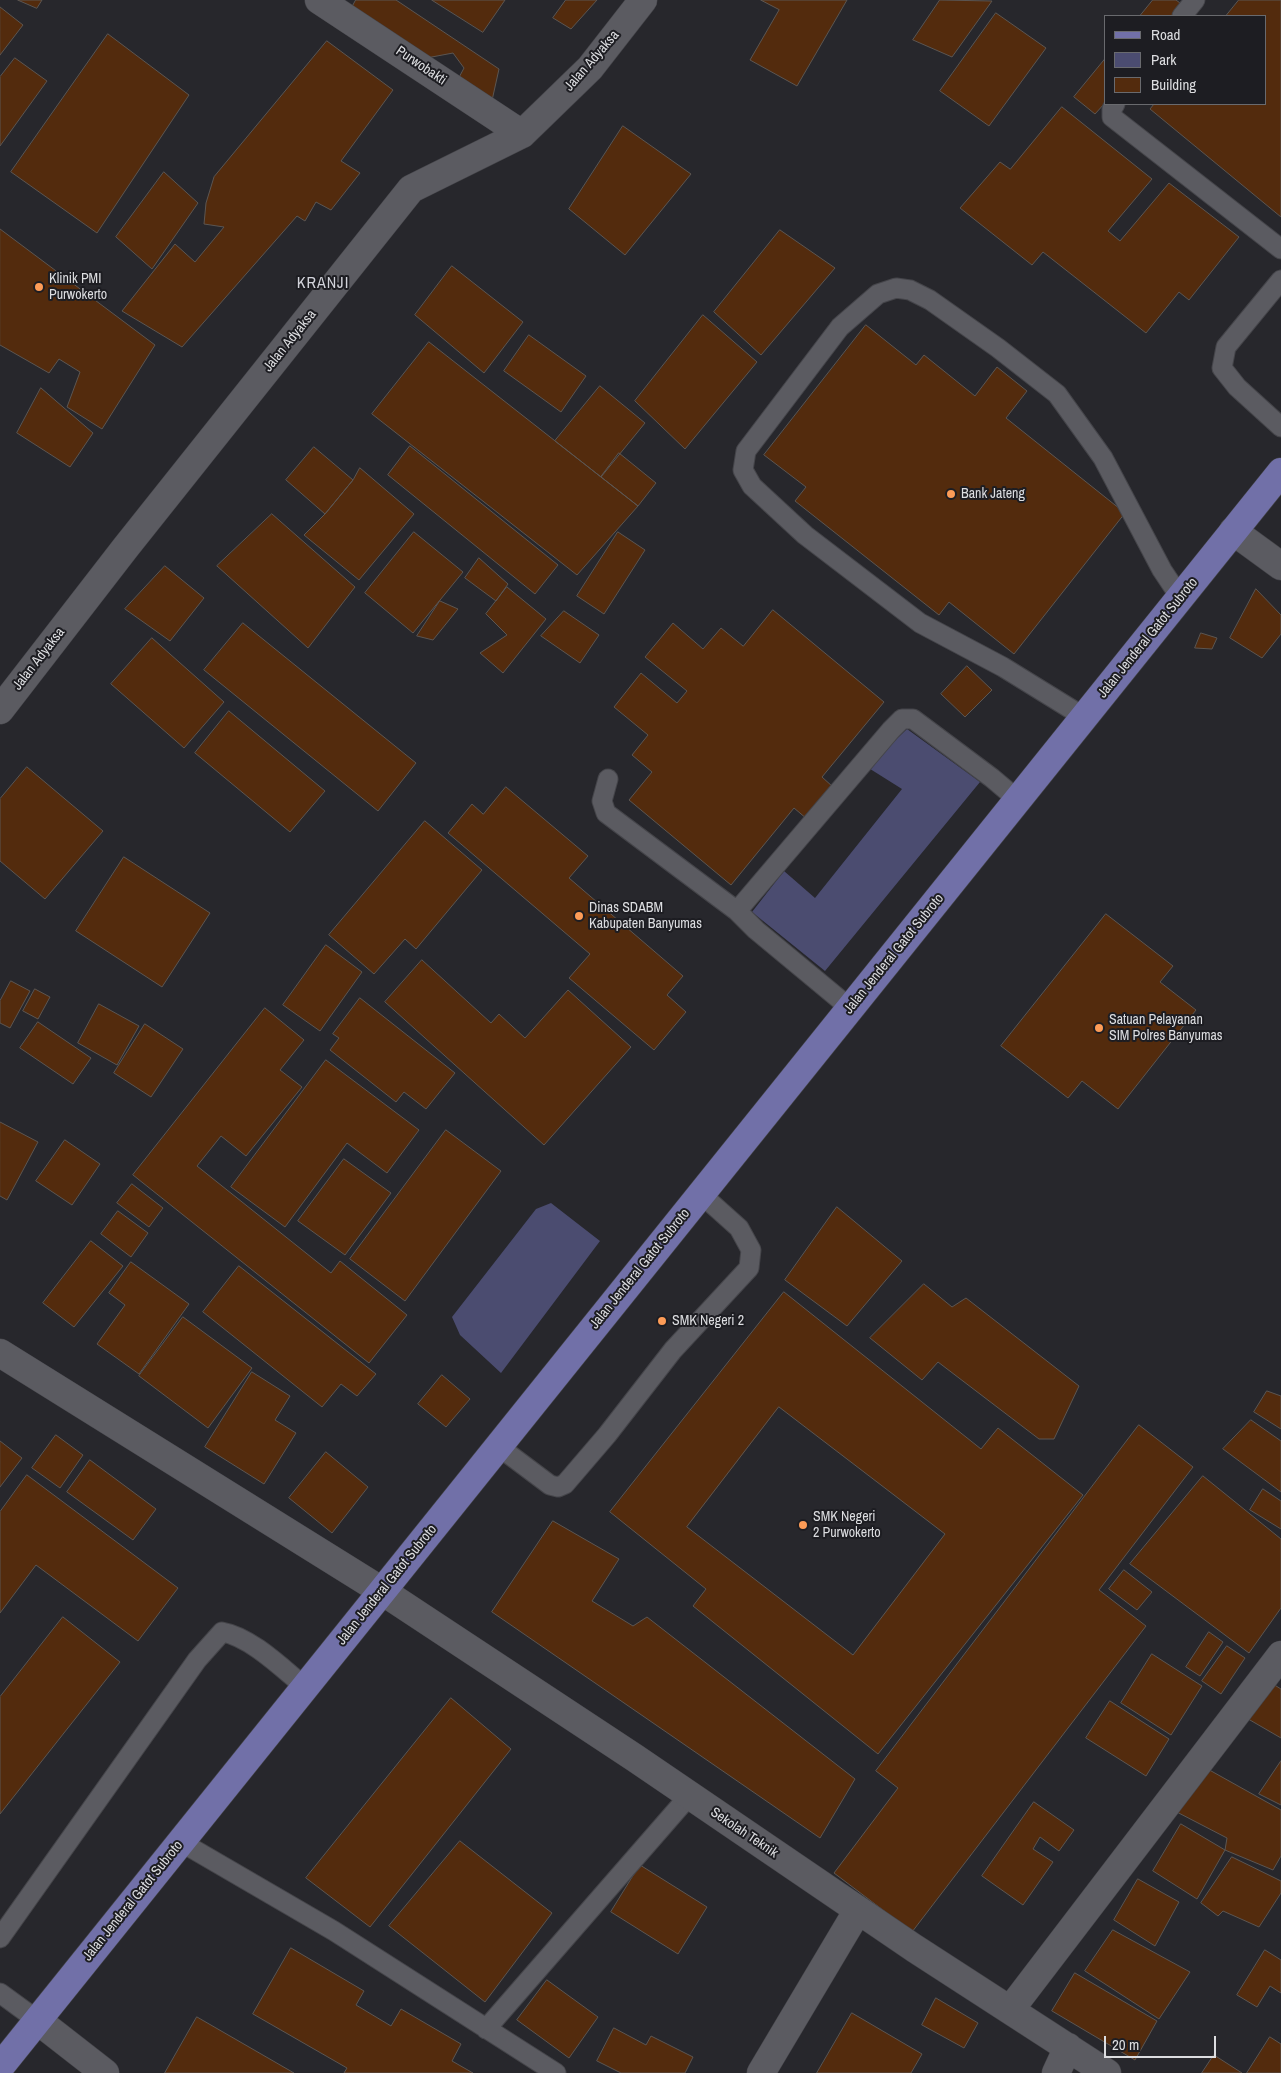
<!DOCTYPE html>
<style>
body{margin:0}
#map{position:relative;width:1281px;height:2073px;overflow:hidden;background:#27272c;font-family:"Archivo Narrow",sans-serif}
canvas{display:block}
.legend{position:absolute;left:1104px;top:15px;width:162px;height:90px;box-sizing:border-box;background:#1d1d22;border:1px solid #696a6e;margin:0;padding:6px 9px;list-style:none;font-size:15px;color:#dcdde0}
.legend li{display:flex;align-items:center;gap:10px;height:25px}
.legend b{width:25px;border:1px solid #696a6e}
.scale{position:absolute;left:1104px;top:2036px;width:112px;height:22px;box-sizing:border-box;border:2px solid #dcdde0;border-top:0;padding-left:6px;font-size:15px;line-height:18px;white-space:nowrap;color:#dcdde0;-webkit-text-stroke:4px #1d1d22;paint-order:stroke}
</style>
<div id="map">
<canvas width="1281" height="2073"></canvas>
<ul class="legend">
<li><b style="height:6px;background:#7170a8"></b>Road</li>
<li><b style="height:14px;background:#4b4c70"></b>Park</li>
<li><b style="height:14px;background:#532b0d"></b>Building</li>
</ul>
<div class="scale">20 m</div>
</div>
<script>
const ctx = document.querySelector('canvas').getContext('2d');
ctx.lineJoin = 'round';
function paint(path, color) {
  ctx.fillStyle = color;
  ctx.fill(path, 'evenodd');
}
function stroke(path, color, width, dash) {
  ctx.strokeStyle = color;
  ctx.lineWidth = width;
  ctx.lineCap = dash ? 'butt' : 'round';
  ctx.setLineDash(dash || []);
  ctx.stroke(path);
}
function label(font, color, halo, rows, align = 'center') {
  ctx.font = font + ' "Archivo Narrow",sans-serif';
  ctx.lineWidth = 4;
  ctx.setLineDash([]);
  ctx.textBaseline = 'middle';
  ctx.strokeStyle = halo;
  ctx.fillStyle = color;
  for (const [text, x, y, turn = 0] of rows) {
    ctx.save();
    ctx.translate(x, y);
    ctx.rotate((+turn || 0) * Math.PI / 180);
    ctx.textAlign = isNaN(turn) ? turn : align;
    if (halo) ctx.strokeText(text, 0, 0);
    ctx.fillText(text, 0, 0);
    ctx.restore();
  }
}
paint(new Path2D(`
 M907,729L980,782L825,971L752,912L784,871L815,898L902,789L867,767Z
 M551,1203L600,1241L501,1373L460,1335L452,1317L536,1209Z`), '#4b4c70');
const building = new Path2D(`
 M18,0H42L37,8Z
 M356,0H396L499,69L491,105L456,83L464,68L453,53L421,59L350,11Z
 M432,0H505L483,32Z
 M566,0H597L571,29L553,18Z
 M761,0H847L797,86L750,60L779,10Z
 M940,0L992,1L952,57L913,40Z
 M1153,0H1176L1184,6L1176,16H1140Z
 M1239,0H1281V217L1150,109L1154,104H1265V16H1226Z
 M0,7L23,25L0,55Z
 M996,13L1046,48L989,126L940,91Z
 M108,34L189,95L97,233L11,172Z
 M327,41L393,90L341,161L360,173L331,210L316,202L305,221L297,216L182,347L122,311L175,244L195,262L224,227L204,224L206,203L214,177Z
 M15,58L47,81L0,146V77Z
 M1105,59V103L1095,114L1074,97Z
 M1062,107L1152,179L1108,231L1120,241L1169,183L1239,237L1189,300L1179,292L1146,333L1043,252L1032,265L960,208L1000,162L1010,169Z
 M623,126L691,174L625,255L569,209Z
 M164,172L198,203L152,269L116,237Z
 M0,229L155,345L102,429L67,407L80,372L59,359L49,373L0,345Z
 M780,230L835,268L761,355L714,312Z
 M452,266L523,322L484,373L415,315Z
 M703,315L757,362L685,449L635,401Z
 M866,325L916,365L924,355L975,396L997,367L1027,391L1006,418L1125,513L1014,654L949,602L939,615L795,501L806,487L764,455Z
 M529,335L586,376L561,412L504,371Z
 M429,342L638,506L577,575L372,414Z
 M600,386L645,423L601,477L555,441Z
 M41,388L93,433L70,467L17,433Z
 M410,446L558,565L535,594L388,475Z
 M314,447L353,480L325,514L286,480Z
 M619,453L656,483L638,506L601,477Z
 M360,468L414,514L359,580L304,535L325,514L353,480Z
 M272,514L355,587L308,648L217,566Z
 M414,532L463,572L413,633L365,593Z
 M618,532L645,550L604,614L577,596Z
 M479,558L508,584L496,601L465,578Z
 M165,566L204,598L170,641L125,609Z
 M507,587L546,619L503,673L480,653L507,635L486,614Z
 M1256,589L1281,615V634L1262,658L1230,638Z
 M440,601L458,609L433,640L417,636Z
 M773,610L884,702L822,777L833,787L807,819L794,808L731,885L629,800L652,772L632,755L648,735L614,707L641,673L677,703L687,691L645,657L673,623L703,649L721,628L743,646Z
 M564,611L599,635L580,663L541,636Z
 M243,623L416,763L378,811L204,670Z
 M1201,633L1217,638L1212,649L1195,648Z
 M152,638L224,702L184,748L111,684Z
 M967,666L992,690L965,717L941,694Z
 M229,711L325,791L290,832L195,753Z
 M27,767L103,831L45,899L0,861V799Z
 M506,787L588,856L569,878L683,976L667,995L686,1012L654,1050L569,978L590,954L448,833L472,804L483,814Z
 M425,821L482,870L416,949L405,939L374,974L329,935Z
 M124,857L210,913L162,987L76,931Z
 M1106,914L1173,966L1160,982L1196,1010L1118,1109L1082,1081L1068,1098L1001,1046Z
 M326,945L362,972L320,1031L283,1005Z
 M422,960L491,1023L499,1014L525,1038L568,990L631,1047L544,1145L385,1002Z
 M11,981L30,991L10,1028L0,1023V1001Z
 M35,989L50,997L38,1019L23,1011Z
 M360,998L455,1073L426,1109L404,1092L396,1102L330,1050L339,1038L333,1034Z
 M99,1004L139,1026L117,1065L78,1043Z
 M265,1008L304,1040L280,1070L302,1087L246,1156L221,1136L197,1166L331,1273L340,1261L407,1315L369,1363L133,1175Z
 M38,1022L91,1058L73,1084L20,1048Z
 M145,1024L183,1049L151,1097L114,1073Z
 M326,1060L419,1130L387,1173L347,1143L285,1227L231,1187Z
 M0,1122L38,1142L7,1200L0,1196Z
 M446,1130L501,1171L405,1301L350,1259Z
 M65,1140L100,1164L72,1205L36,1181Z
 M344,1159L391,1193L345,1255L298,1221Z
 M132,1184L163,1208L149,1227L117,1203Z
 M837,1207L902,1261L847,1326L785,1280Z
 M118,1211L148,1233L131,1257L101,1234Z
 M91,1241L123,1266L74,1327L43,1303Z
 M131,1262L189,1304L139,1374L97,1344L125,1305L109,1293Z
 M239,1266L376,1374L357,1396L341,1384L322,1407L203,1312Z
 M924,1284L952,1307L966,1298L1079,1386L1054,1439H1039L938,1362L922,1380L870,1338Z
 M784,1292L981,1449L998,1428L1083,1495L878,1754L693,1606L706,1589L610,1512ZM779,1407L945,1534L853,1655L687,1527Z
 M183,1317L252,1368L208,1428L139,1376Z
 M252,1372L290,1396L275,1420L296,1433L264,1484L205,1447Z
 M442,1375L470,1399L446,1427L418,1404Z
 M1267,1391L1281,1396V1429L1254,1412Z
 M1251,1420L1281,1441V1492L1223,1449Z
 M1139,1425L1193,1467L1099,1590L1146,1626L912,1932L834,1873L898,1788L876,1771Z
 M56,1435L83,1455L60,1488L32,1468Z
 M0,1441L22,1458L0,1487Z
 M326,1452L368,1487L332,1533L289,1498Z
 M90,1460L156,1509L133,1540L67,1492Z
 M27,1475L178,1588L138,1641L36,1565L0,1613V1512Z
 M1203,1476L1281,1539V1608L1249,1653L1130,1564Z
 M1263,1489L1281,1501V1529L1250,1510Z
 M553,1521L619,1559L592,1601L633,1626L647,1617L855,1779L820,1838L492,1612Z
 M1124,1570L1152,1592L1137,1610L1109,1589Z
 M63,1617L120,1662L0,1814V1697Z
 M1209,1632L1223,1642L1200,1676L1186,1667Z
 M1227,1646L1245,1658L1221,1694L1202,1681Z
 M1152,1654L1202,1686L1171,1735L1121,1703Z
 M1268,1681L1281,1689V1738L1243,1716Z
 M451,1698L511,1749L370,1927L306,1878Z
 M1110,1701L1169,1739L1146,1776L1086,1738Z
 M1281,1761V1805L1259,1794Z
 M1204,1767L1281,1810V1856L1273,1870L1225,1850L1227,1838L1171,1809Z
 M1034,1802L1074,1830L1059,1851L1040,1837L1033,1849L1053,1862L1023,1905L982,1876Z
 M1181,1824L1225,1850L1197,1899L1153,1871Z
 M460,1841L552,1913L485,2002L389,1926Z
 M1232,1857L1281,1881V1893L1259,1927L1223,1911L1218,1916L1201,1903Z
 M640,1865L707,1907L678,1954L611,1912Z
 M1138,1879L1179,1902L1155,1946L1114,1920Z
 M1113,1930L1190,1972L1159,2019L1085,1971Z
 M291,1948L364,1991L356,2005L391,2026L401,2009L461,2044L452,2061L473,2073H344L347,2068L253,2014Z
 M1265,1950L1281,1960V1993L1270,1986L1257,2007L1237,1995Z
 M1075,1973L1157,2021L1135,2060L1052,2011Z
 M547,1980L598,2017L569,2058L517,2020Z
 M936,1998L978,2023L964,2048L922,2025Z
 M852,2013L922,2054L911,2073H817Z
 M197,2017L294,2073H165Z
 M614,2028L646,2045L651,2036L693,2057L685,2073H621L597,2061Z
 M1270,2037L1281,2044V2073H1247Z
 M1214,2055L1242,2073H1202Z`);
paint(building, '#532b0d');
stroke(building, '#5c5652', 1);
const service = new Path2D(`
 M1182,16L1195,0
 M1115,104L1112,109V117L1281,249
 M1281,280L1226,347L1222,368L1237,387L1281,427
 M1084,717L1003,667L920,623L805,535L752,486L743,470L746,451L840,327L878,294L896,288L910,290L930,300L998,348L1057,394L1103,458L1162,570L1180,597
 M608,779L602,801L606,813L737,911L756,930L850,1008
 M737,911L891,730L902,719H913L992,778L1018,800
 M498,1446L550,1485L558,1487L565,1484L607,1435L673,1350L749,1268L751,1250L739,1228L701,1194
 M181,1842L334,1931L556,2073
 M0,1938L197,1660L222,1632C251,1637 283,1669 305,1687
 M0,1993L37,2020
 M486,2029L689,1796`);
const minor = new Path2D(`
 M319,0L522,134
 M1233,531L1281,566
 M0,710L126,547L411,189L522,134L590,68L643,0
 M0,1353L382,1591L635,1758L914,1948L1107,2073
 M1010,2010L1281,1655
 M37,2020L105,2073
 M761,2073L858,1910
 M1056,2073L1068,2047`);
const primary = new Path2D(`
 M0,2067L1281,472`);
stroke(service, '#45454a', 21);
stroke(minor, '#45454a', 29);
stroke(primary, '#45454a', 29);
stroke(service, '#5b5b61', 19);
stroke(minor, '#5b5b61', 28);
stroke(primary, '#7170a8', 28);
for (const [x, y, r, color] of [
 [39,287,5,"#fd9c57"],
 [951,494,5,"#fd9c57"],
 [579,916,5,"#fd9c57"],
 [1099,1028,5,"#fd9c57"],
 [662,1321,5,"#fd9c57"],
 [803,1525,5,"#fd9c57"]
]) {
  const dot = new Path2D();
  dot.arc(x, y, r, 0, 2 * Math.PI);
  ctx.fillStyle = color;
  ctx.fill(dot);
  stroke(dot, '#1d1d22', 2);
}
label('14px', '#dcdde0', '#1d1d22', [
 ["Jalan Adyaksa",592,61,-49],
 ["Purwobakti",421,66,34],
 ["Jalan Adyaksa",290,341,-51],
 ["Jalan Jenderal Gatot Subroto",1148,638,-51],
 ["Jalan Adyaksa",39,659,-52],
 ["Jalan Jenderal Gatot Subroto",894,954,-51],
 ["Jalan Jenderal Gatot Subroto",640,1269,-51],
 ["Jalan Jenderal Gatot Subroto",387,1585,-51],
 ["Sekolah Teknik",744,1833,34],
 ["Jalan Jenderal Gatot Subroto",133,1901,-51]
]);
label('14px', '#dcdde0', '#1d1d22', [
 ["Klinik PMI",49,279],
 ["Purwokerto",49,295],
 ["Bank Jateng",961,494],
 ["Dinas SDABM",589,908],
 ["Kabupaten Banyumas",589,924],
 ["Satuan Pelayanan",1109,1020],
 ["SIM Polres Banyumas",1109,1036],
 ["SMK Negeri 2",672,1321],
 ["SMK Negeri",813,1517],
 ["2 Purwokerto",813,1533]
], 'left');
ctx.letterSpacing = '1px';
label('16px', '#d2d3da', '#1d1d22', [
 ["KRANJI",323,284]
]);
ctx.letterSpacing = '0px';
</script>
